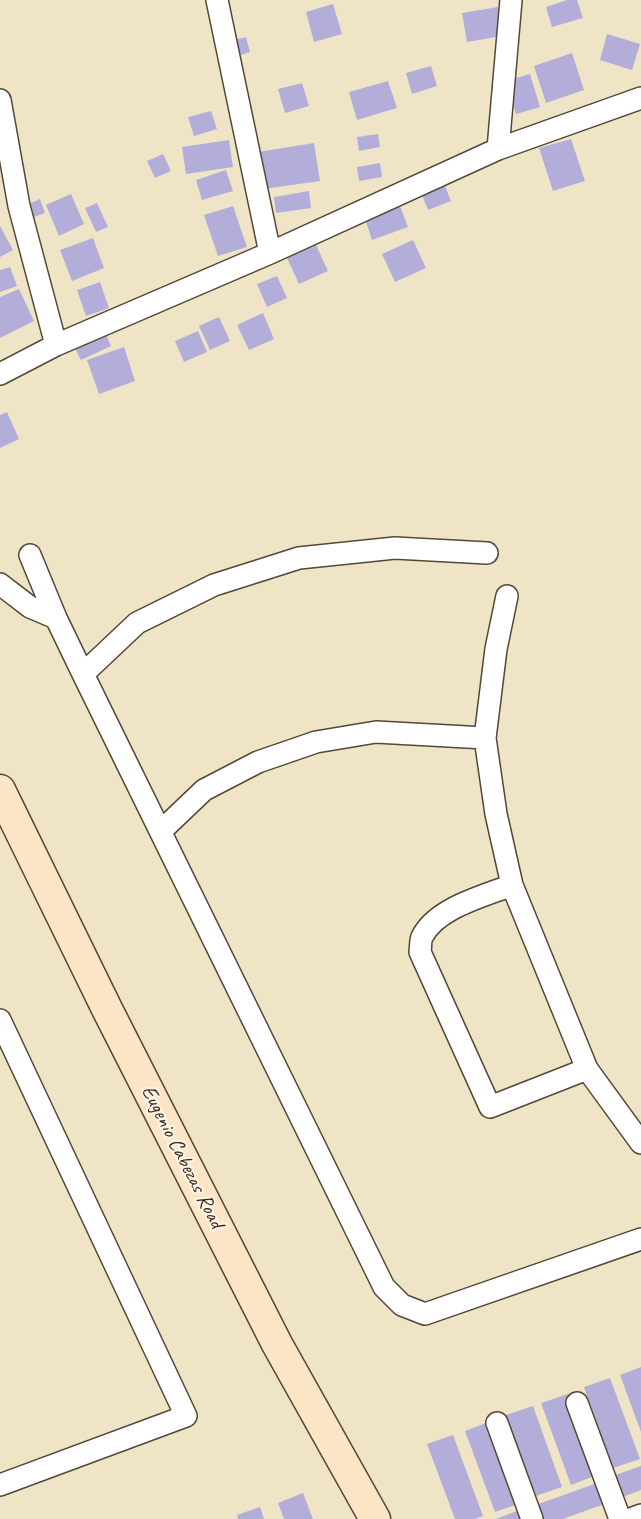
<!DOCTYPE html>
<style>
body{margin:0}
canvas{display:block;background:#efe5c6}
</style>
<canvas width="641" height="1519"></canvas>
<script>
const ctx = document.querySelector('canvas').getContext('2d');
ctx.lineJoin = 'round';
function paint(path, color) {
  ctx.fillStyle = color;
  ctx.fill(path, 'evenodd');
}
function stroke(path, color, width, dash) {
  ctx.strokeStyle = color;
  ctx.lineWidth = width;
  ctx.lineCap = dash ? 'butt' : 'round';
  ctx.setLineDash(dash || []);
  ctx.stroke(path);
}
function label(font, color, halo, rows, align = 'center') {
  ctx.font = font + ' Caveat,sans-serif';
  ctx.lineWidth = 4.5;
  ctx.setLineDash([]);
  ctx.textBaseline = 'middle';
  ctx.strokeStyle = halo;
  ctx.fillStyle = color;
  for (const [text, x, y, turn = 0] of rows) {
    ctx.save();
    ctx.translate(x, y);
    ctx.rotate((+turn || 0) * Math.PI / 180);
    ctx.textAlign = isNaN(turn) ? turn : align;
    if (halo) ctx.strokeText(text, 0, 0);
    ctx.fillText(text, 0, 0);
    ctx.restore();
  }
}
paint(new Path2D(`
 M567,0H577L583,18L552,27L546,7Z
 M333,4L342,34L314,42L306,12Z
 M498,7L502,36L467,42L462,13Z
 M607,34L640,44L632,70L600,60Z
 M246,37L250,52L234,57L230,41Z
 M572,53L584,90L546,103L534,66Z
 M431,66L437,86L412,94L406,73Z
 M530,74L540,107L516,114L506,81Z
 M388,81L397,108L357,120L349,92Z
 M302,83L309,106L285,113L278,89Z
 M211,111L217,129L194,136L188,117Z
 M378,134L380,147L359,151L357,137Z
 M571,139L585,181L553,191L539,148Z
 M229,140L233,167L186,174L182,147Z
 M314,143L320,181L264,189L258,152Z
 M163,154L171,171L155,178L147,161Z
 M380,163L382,177L359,181L357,167Z
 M226,170L233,191L202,200L196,180Z
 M445,186L451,201L428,210L422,195Z
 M309,191L311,208L276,213L274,197Z
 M71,194L84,224L59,236L46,205Z
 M40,199L45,213L34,217L29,204Z
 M97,203L108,227L96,232L85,208Z
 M233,206L247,247L218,256L204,215Z
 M400,206L408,227L372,240L365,219Z
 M0,226L13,250L0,257Z
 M93,238L104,268L72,281L60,250Z
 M413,240L426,268L395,282L382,254Z
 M316,245L328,271L299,284L287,258Z
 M10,267L17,286L0,292V270Z
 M277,276L287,298L267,307L257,284Z
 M100,282L109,308L86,316L77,290Z
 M19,289L34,321L0,338V297Z
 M263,313L274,339L249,350L237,325Z
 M219,317L230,341L210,350L199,326Z
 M198,331L207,352L184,362L175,341Z
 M105,332L111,346L81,360L74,346Z
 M124,347L135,381L99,394L87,360Z
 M7,412L19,439L0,448V415Z
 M641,1367V1432L620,1375Z
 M610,1378L640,1459L613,1468L584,1387Z
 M568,1394L597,1475L571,1485L541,1403Z
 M533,1406L562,1487L536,1496L506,1415Z
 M491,1421L521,1503L495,1512L465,1431Z
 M453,1435L483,1516L475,1519H455L427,1444Z
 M641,1466V1490L617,1499L610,1477Z
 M600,1482L607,1503L563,1519H538L533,1506Z
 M303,1493L313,1519H284L278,1503Z
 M260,1507L264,1519H238L237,1515Z
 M522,1509L525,1519H496Z`), '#b3aed9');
const street = new Path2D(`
 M217,0L270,253
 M0,100L19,206L56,345
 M498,149L511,0
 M0,374L56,345L270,253L498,149L641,98
 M30,555L56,618L83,674L384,1287L402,1305L425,1314L641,1239
 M0,584L30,607L56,618
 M507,596L496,649L485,738L496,814L512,885L587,1069L641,1143
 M83,674L137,623L214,585L299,558L395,548L487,553
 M161,831L204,790L258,762L316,742L376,732L485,738
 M512,885C484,896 436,908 422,937C420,941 421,947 420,952L490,1107L587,1069
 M0,1020L186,1416L0,1485
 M577,1403L620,1519
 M497,1423L532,1519
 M630,1519L641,1515`);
const secondary = new Path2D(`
 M0,790L107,1009L277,1344L375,1519`);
stroke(street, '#564637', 24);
stroke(secondary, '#564637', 33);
stroke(street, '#fff', 21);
stroke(secondary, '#fce5c4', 30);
label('21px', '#3b2a1e', '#fcf5e5', [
 ["Eugenio Cabezas Road",182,1157,63]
]);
</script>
